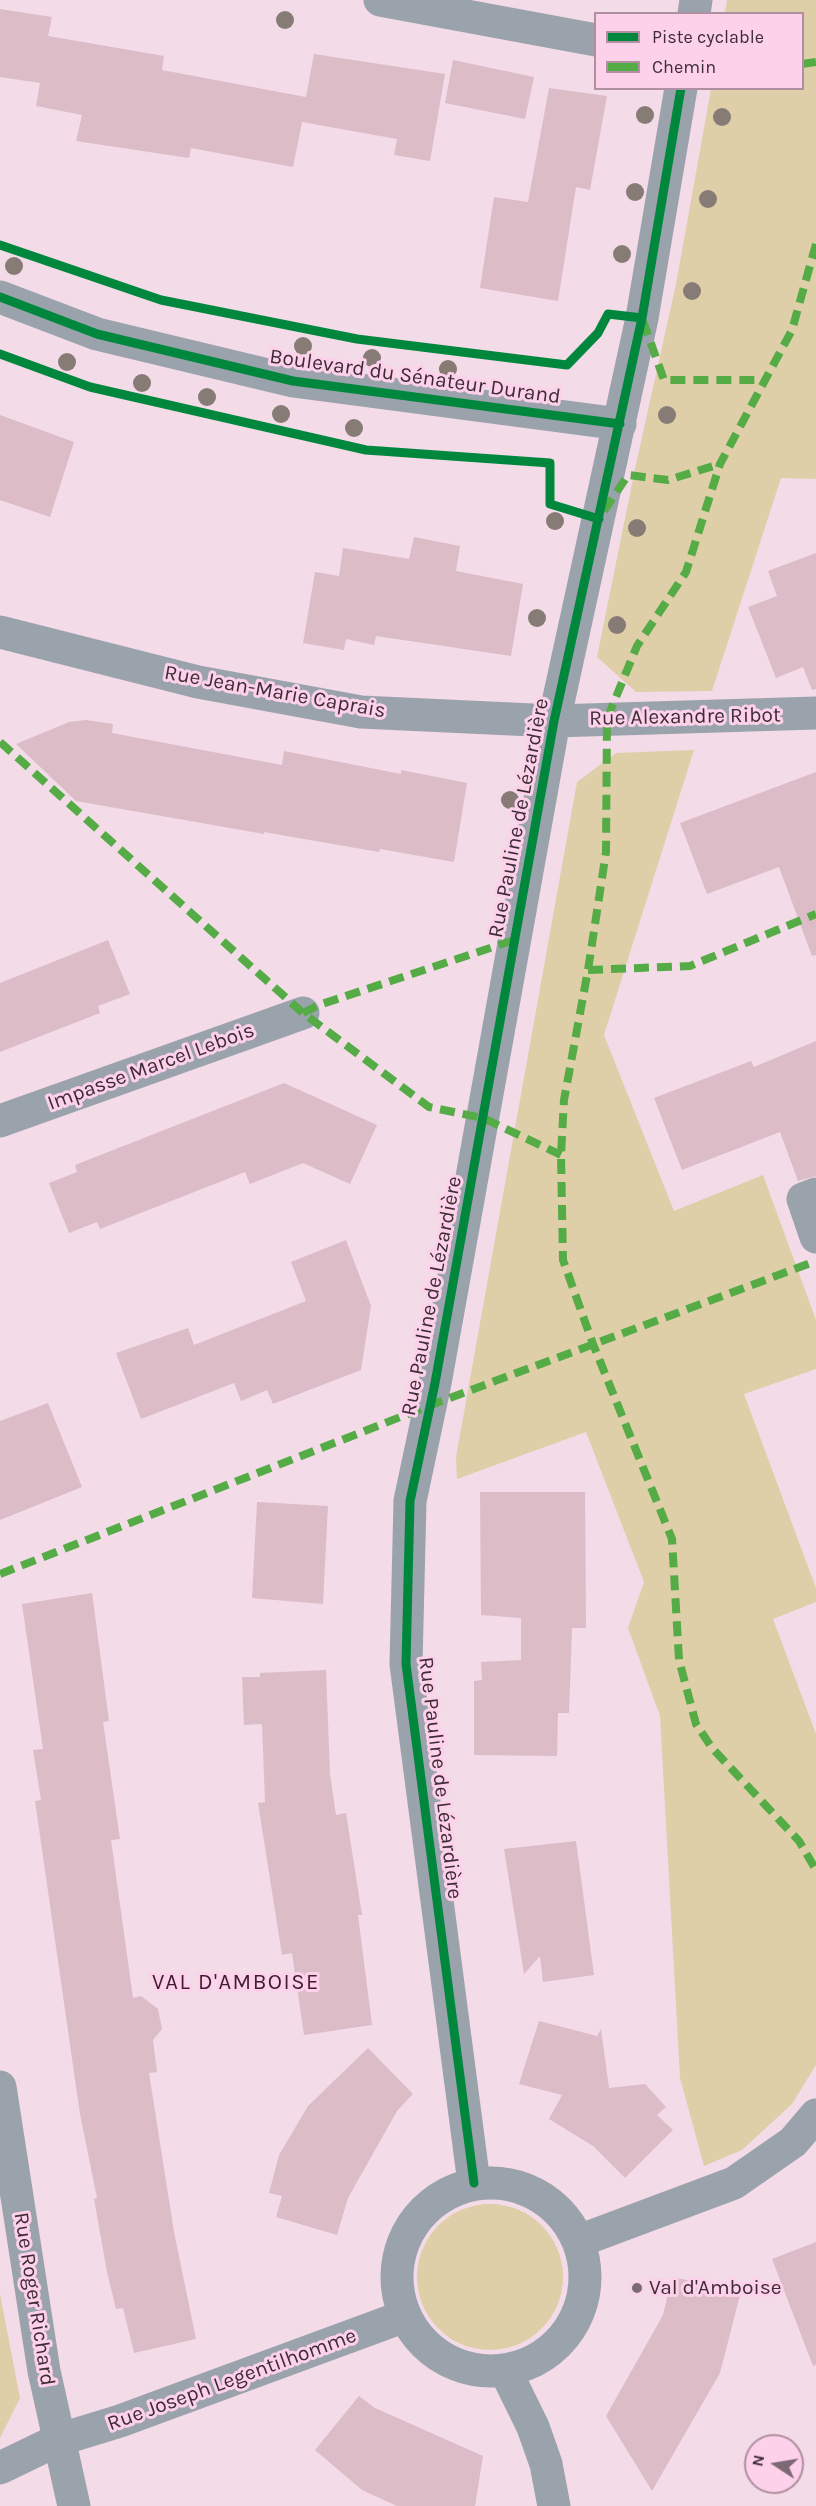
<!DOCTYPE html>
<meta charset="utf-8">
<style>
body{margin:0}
#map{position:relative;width:816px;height:2506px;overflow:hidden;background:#f3dbe8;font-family:Karla,sans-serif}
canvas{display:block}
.legend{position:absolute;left:594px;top:12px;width:210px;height:78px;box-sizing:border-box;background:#fdd1e9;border:2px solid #b08fa1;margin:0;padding:8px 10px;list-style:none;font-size:18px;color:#3d2c36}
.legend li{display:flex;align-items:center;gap:12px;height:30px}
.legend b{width:30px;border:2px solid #b08fa1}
.north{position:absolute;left:744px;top:2434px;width:60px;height:60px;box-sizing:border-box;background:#fdd1e9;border:2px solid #b08fa1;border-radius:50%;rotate:282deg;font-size:16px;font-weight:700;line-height:24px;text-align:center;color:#3d2c36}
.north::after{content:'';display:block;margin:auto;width:21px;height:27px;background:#7d6974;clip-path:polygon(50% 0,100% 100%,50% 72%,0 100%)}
</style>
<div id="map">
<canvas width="816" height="2506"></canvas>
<ul class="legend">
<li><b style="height:8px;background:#00873e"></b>Piste cyclable</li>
<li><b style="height:8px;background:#55ab45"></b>Chemin</li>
</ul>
<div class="north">N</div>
</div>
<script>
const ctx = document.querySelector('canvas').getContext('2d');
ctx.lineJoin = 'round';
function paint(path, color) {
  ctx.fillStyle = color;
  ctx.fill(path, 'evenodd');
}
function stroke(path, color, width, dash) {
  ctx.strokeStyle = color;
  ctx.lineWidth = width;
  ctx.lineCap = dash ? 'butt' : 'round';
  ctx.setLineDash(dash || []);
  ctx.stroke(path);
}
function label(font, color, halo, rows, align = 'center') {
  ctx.font = font + ' Karla,sans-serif';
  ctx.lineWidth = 6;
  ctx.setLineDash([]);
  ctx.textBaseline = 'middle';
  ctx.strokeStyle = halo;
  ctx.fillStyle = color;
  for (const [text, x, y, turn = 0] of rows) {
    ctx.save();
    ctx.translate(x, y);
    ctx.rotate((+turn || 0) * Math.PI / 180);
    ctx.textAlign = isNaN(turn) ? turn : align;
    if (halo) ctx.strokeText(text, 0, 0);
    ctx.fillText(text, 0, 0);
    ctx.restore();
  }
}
paint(new Path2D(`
 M727,0H816V479L781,478L712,691L636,692L597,657L635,469L676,284L711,89L802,88V14L725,13Z
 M694,750L604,1035L674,1211L763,1175L816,1320V1369L744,1394L816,1588V1602L773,1619L816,1734V2065L792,2104L742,2150L704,2166L680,2078L660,1716L628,1628L644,1582L586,1432L457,1479L456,1457L577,782L616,753Z
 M417 2277a73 73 0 1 1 146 0a73 73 0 1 1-146 0Z
 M0,2294L20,2398L0,2438Z`), '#decfa9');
paint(new Path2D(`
 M0,9L52,17L48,36L164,56L162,70L306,97L303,113L314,54L445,74L430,161L394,155L397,139L302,122L293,167L191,148L189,158L76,141L82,115L36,106L40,83L0,77Z
 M453,60L534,77L525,119L445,103Z
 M549,88L607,96L590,190L576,187L558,301L480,288L494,197L528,202Z
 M0,415L74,442L50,517L0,500Z
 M414,537L460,546L456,571L523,584L511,656L376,636L374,645L346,639L344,650L303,643L315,572L339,576L343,548L409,559Z
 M816,553V689L812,690L803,667L776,678L748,607L777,596L768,571Z
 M86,720L113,724L112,733L282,765L284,751L401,774V770L467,783L454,862L380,849L379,852L264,832V834L76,801L16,744L69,722Z
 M816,772V955L812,956L779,867L707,894L680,823Z
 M108,940L130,994L98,1006L100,1013L0,1052V983Z
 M816,1041V1176L798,1181L780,1132L682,1170L654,1098L751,1061L754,1067Z
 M284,1083L377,1125L350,1184L303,1163L250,1184L245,1172L100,1229L97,1222L69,1233L49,1183L77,1172L75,1165Z
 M346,1240L371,1306L361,1370L273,1404L267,1390L241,1401L234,1383L141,1419L116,1353L188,1328L194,1345L306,1301L291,1262Z
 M48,1403L82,1487L0,1520V1421Z
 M480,1492H585L586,1628H572L569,1713H558L557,1756L474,1755V1681L482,1680L481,1662L521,1660V1618L481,1615Z
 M257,1502L328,1506L323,1604L252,1598Z
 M92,1593L109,1721L103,1722L120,1839L111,1840L133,1998L141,1996L158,2009L162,2029L153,2040L157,2072L149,2073L174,2232L196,2339L134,2353L123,2308L116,2309L107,2272L94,2199L97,2198L80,2114L35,1801L41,1800L33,1750L43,1749L22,1604Z
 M326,1670L330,1774L336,1815L346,1813L362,1915H358L372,2025L304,2035L292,1953L282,1955L258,1803L265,1802L262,1724L244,1725L242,1677H260V1673Z
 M576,1841L594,1975L543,1982L540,1956L524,1974L504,1849Z
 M539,2021L597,2036L601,2029L609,2088L645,2084L666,2107L657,2115L673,2130L625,2178L593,2146L549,2119L562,2095L519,2084Z
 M368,2048L413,2094L397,2111L348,2198L337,2235L276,2217L282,2196L269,2193L279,2155L308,2106Z
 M816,2242V2365L813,2366L772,2259Z
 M672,2277L741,2291L720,2373L652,2491L606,2416L663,2315Z
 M359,2396L375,2408L483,2456L475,2506H397L362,2490L315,2450Z`), '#dcbcc7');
stroke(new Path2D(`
 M380,0L596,40
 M694,14L696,0
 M0,297L97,334L293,381L620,424
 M0,632L198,682L361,712L554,721L816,713
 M0,1121L303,1013
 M816,1194L803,1199L816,1237
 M0,2087L44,2371L74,2506
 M397 2277a94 94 0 1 1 188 0a94 94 0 1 1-188 0Z
 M474,2183L406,1664L410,1501L435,1383L554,721L642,318L681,88
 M579,2241L734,2183L793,2142L816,2115
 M506,2372L533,2427L546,2464L554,2506
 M0,2468L58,2440L120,2421L405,2316`), '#9aa2ac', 33);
stroke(new Path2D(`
 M802,64L816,62
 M816,244L792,330L720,464L686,572L637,646L607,719L606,852L588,970L564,1100L561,1155L563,1260L593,1344L672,1539L679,1660L696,1724L712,1748L799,1841L816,1870
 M643,321L664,380H764
 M604,511L628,475L668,480L720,464
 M0,742L303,1013L429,1107L483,1118L561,1155
 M588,970L690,966L816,914
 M303,1013L319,1005L514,940
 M0,1574L431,1405L816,1261`), '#55ab45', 8, [15, 8]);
stroke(new Path2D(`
 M0,245L161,300L357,339L567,365L598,333L608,314L642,318
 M0,297L97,334L293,381L620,424
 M0,354L90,387L366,450L550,463V504L599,519
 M474,2183L406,1664L410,1501L435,1383L554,721L642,318L681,88`), '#00873e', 9);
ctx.fillStyle = '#877b76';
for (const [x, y] of [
 [285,20],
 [645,115],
 [722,117],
 [635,192],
 [708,199],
 [622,254],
 [14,266],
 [692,291],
 [303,346],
 [372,358],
 [67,362],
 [448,369],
 [142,383],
 [207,397],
 [281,414],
 [667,415],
 [354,428],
 [555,521],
 [637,528],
 [537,618],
 [617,625],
 [510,800]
]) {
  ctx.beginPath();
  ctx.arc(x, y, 9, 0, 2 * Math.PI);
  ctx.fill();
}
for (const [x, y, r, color] of [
 [637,2288,6,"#7d6974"]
]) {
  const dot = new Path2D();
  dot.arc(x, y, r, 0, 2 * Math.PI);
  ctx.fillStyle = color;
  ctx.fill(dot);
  stroke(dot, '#fdd1e9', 2);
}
label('21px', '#3d2c36', '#fdd1e9', [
 ["Boulevard du Sénateur Durand",415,377,8],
 ["Rue Jean-Marie Caprais",275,692,10],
 ["Rue Alexandre Ribot",685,717,-1],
 ["Rue Pauline de Lézardière",519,818,-79],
 ["Impasse Marcel Lebois",151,1067,-20],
 ["Rue Pauline de Lézardière",432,1296,-79],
 ["Rue Pauline de Lézardière",440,1778,83],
 ["Rue Roger Richard",34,2299,81],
 ["Rue Joseph Legentilhomme",232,2380,-20]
]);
label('21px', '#3d2c36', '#fdd1e9', [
 ["Val d'Amboise",649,2288]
], 'left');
ctx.letterSpacing = '1.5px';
label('22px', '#3e1d31', '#fdd1e9', [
 ["VAL D'AMBOISE",236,1983]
]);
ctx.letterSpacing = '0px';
</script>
